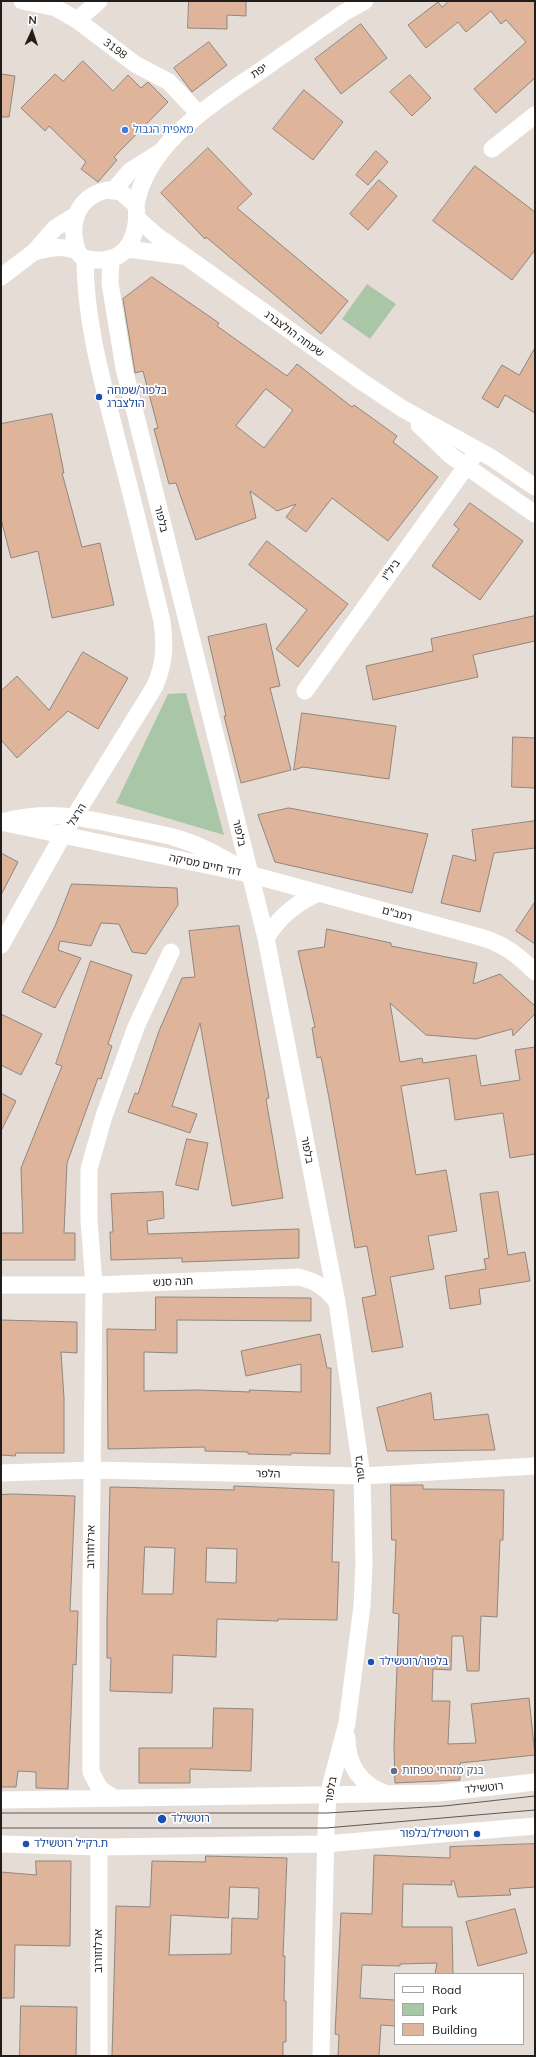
<!DOCTYPE html>
<meta charset="utf-8">
<style>
body{margin:0}
#map{position:relative;width:536px;height:2057px;overflow:hidden;background:#e6dcd6;font-family:Mulish,sans-serif}
canvas{display:block}
.frame{position:absolute;inset:0;border:2px solid #201d1b;pointer-events:none}
.legend{position:absolute;left:394px;top:1973px;width:130px;height:72px;box-sizing:border-box;background:#fff;border:1px solid #a6a5a4;margin:0;padding:5px 7px;list-style:none;font-size:12px;color:#201d1b}
.legend li{display:flex;align-items:center;gap:8px;height:20px}
.legend b{width:20px;border:1px solid #a6a5a4}
.north{position:absolute;left:12px;top:12px;width:40px;height:40px;-webkit-text-stroke:3px #fff;paint-order:stroke;rotate:3deg;font-size:11px;font-weight:700;line-height:16px;text-align:center;color:#201d1b}
.north::after{content:'';display:block;margin:auto;width:14px;height:18px;background:#201d1b;clip-path:polygon(50% 0,100% 100%,50% 72%,0 100%)}
</style>
<div id="map">
<canvas width="536" height="2057"></canvas>
<div class="frame"></div>
<ul class="legend">
<li><b style="height:5px;background:#fff"></b>Road</li>
<li><b style="height:11px;background:#a9c7a7"></b>Park</li>
<li><b style="height:11px;background:#deb49a"></b>Building</li>
</ul>
<div class="north">N</div>
</div>
<script>
const ctx = document.querySelector('canvas').getContext('2d');
ctx.lineJoin = 'round';
function paint(path, color) {
  ctx.fillStyle = color;
  ctx.fill(path, 'evenodd');
}
function stroke(path, color, width, dash) {
  ctx.strokeStyle = color;
  ctx.lineWidth = width;
  ctx.lineCap = dash ? 'butt' : 'round';
  ctx.setLineDash(dash || []);
  ctx.stroke(path);
}
function label(font, color, halo, rows, align = 'center') {
  ctx.font = font + ' Mulish,"Noto Sans Hebrew",sans-serif';
  ctx.lineWidth = 3.5;
  ctx.setLineDash([]);
  ctx.textBaseline = 'middle';
  ctx.strokeStyle = halo;
  ctx.fillStyle = color;
  for (const [text, x, y, turn = 0] of rows) {
    ctx.save();
    ctx.translate(x, y);
    ctx.rotate((+turn || 0) * Math.PI / 180);
    ctx.textAlign = isNaN(turn) ? turn : align;
    if (halo) ctx.strokeText(text, 0, 0);
    ctx.fillText(text, 0, 0);
    ctx.restore();
  }
}
paint(new Path2D(`
 M367,284L396,304L370,339L342,319Z
 M186,693L224,835L116,803L168,694Z`), '#a9c7a7');
const building = new Path2D(`
 M189,1H246V16L227,15V29L188,28Z
 M449,1H535V78L496,113L474,89L526,42L506,20L501,24L491,11L466,32L458,22L426,48L408,25L438,2L442,7Z
 M361,24L387,58L341,94L315,59Z
 M209,42L227,65L192,92L174,68Z
 M83,61L113,91L128,75L141,88L148,82L168,102L114,157L117,160L98,182L81,169L86,162L49,126L45,131L21,108L55,74L63,81Z
 M1,74L15,76L9,117H1Z
 M410,75L431,98L412,116L390,92Z
 M304,90L343,122L313,160L273,129Z
 M208,148L252,194L237,208L348,301L321,334L206,237L205,239L161,193Z
 M376,151L388,162L368,185L356,175Z
 M475,166L535,212V250L512,280L433,221Z
 M379,180L397,196L368,230L350,214Z
 M152,277L219,323L217,326L287,376L297,364L352,407L354,405L397,436L393,442L438,477L388,541L332,498L306,532L286,517L296,504L277,511L250,491L256,518L196,540L176,483L169,484L154,429L158,428L143,371L135,373L134,366L123,299ZM266,389L293,410L264,448L236,426Z
 M535,348V413L505,395L498,408L482,398L502,365L519,375Z
 M52,414L64,473H62L82,547L100,543L114,605L52,618L38,551L11,558L1,519V424Z
 M470,503L523,541L480,600L432,566L459,529L454,525Z
 M267,541L348,604L298,667L276,649L307,610L249,565Z
 M535,616V641L473,655L478,677L373,700L366,666L433,651L431,639Z
 M266,624L280,686L270,688L291,770L241,783L224,716H226L208,637Z
 M83,652L128,678L98,729L68,711L17,758L1,740V691L17,676L49,710Z
 M302,713L396,726L389,779L303,767L294,770Z
 M513,737L535,738V788L512,787Z
 M289,808L428,834L412,893L275,862L258,815Z
 M535,821V848L494,853L480,912L441,903L453,855L476,861L472,830Z
 M1,853L18,862L1,895Z
 M72,884L177,888L178,905L146,954L132,952L119,924L101,923L91,946L60,941L58,950L81,958L55,1008L22,992L55,926Z
 M535,902V944L516,931Z
 M239,926L269,1098L266,1099L283,1198L232,1206L200,1023L172,1106L197,1114L190,1133L128,1112L135,1093L138,1094L159,1031L182,978L195,977L189,931Z
 M327,929L391,943V946L477,963L473,984L500,974L535,1006V1014L513,1036L512,1029L476,1039L426,1035L390,1003L400,1062L422,1058L423,1063L476,1055L481,1086L520,1080L515,1050L535,1047V1154L510,1158L503,1113L455,1120L449,1078L401,1086L416,1175L446,1170L457,1231L428,1236L434,1269L390,1277L403,1347L372,1352L362,1298L376,1295L367,1246L355,1248L329,1098L321,1057L317,1058L312,1028L315,1027L298,951L324,947Z
 M91,961L132,975L108,1044L112,1046L101,1079L98,1078L67,1163L64,1233H75V1260H1V1233H23L21,1168L62,1066L56,1064Z
 M1,1014L42,1034L21,1075L1,1065Z
 M1,1093L16,1101L1,1131Z
 M187,1139L208,1143L198,1190L176,1185Z
 M163,1192L164,1218L147,1221L148,1234L299,1229V1258L182,1262V1258L111,1260L110,1232H113L111,1194Z
 M498,1192L508,1255L525,1252L530,1281L479,1289L481,1304L450,1309L445,1276L486,1269L484,1259L489,1258L480,1194Z
 M156,1297L311,1298V1321L177,1320V1353L144,1352V1391L198,1390L250,1392L249,1390L301,1392V1364L246,1376L241,1351L320,1334L327,1368H331L330,1454L291,1453V1455L248,1454V1452L205,1451V1447L108,1449L107,1329L155,1330Z
 M1,1320L77,1322V1353L61,1352L64,1398V1453H16L15,1456L1,1455Z
 M431,1393L434,1420L488,1414L495,1450L387,1451L377,1408Z
 M391,1485H423V1489L504,1490L503,1540H500L497,1617L481,1616L479,1671H467L463,1636H452L451,1670L433,1669L432,1701H450L448,1744L476,1743L471,1704L529,1698L535,1755L460,1763V1780L395,1783L394,1745L399,1614L393,1613L396,1540H392Z
 M234,1486L334,1490L332,1562H339L337,1620L278,1619V1621L217,1619L216,1657L173,1655L172,1693L110,1691L111,1658H107V1620L110,1487L234,1490ZM145,1547L175,1548L173,1594H143ZM207,1548L237,1549L236,1583L206,1582Z
 M13,1494L75,1496L70,1611H78L76,1665L73,1664L68,1789L36,1788V1772L18,1771L16,1787H1V1495Z
 M214,1708L253,1709L251,1771L190,1769V1783H139V1748H212Z
 M535,1844V1887L509,1889L511,1895L458,1897L454,1881H451L452,1885L403,1884L402,1927H452L453,1974H435L437,1963L400,1964V1966L362,1965L360,1998L395,2000V2026L381,2025L379,2056H338L339,2035L335,2034L341,1913L372,1914L374,1855L450,1858V1847Z
 M206,1856L287,1858L283,1956H285L284,2001H286V2042H283V2056H112L116,1906L150,1907L152,1861L205,1862ZM230,1887L259,1888L258,1919L232,1918L231,1954L169,1955L171,1915L228,1918Z
 M36,1861H71L70,1946L15,1945L14,1998H1V1872L36,1875Z
 M515,1909L527,1953L478,1966L466,1922Z
 M21,2006L77,2007L76,2056H20Z`);
paint(building, '#deb49a');
stroke(building, '#8f8680', 1);
stroke(new Path2D(`
 M22,1L56,8L77,20L135,64L169,82L198,113
 M77,20L99,1
 M492,149L535,115
 M108,190L121,192L136,205C139,229 131,259 102,260C95,260 87,260 81,256C76,251 75,243 74,236C72,212 85,194 108,190Z
 M113,191L130,171L157,154
 M136,205C147,142 215,102 263,69C290,50 318,31 345,12L365,1
 M138,219L157,236L361,381L403,409L492,458L535,487
 M127,249L182,256
 M34,252C49,248 62,245 77,251
 M111,258L110,283L124,368L266,938L337,1302L362,1476L364,1564L362,1606L347,1723L328,1795L326,1828L321,2056
 M1,277L34,252L55,228L76,215
 M419,425L450,455L535,514
 M305,691L478,450
 M5,821C49,810 79,817 122,826C140,830 159,833 176,838C198,844 217,855 237,866
 M1,822L249,874L480,937C504,944 518,955 535,972
 M266,938C280,916 295,904 318,893
 M1,945L63,835L155,686C165,662 165,646 162,621C148,564 135,507 120,451C104,387 85,324 85,258
 M1,1285H94L298,1277C315,1280 326,1288 336,1301
 M1,1473L93,1470L362,1476L535,1466
 M347,1738C347,1764 360,1785 385,1793
 M114,1798L100,1789L91,1772V1584L94,1285L89,1220V1169L104,1116L136,1027L171,952
 M1,1800L439,1793L535,1782
 M1,1844L99,1847L325,1844L535,1826
 M99,1847V2056`), '#fff', 17);
stroke(new Path2D(`
 M1,1813H327L444,1806L535,1796
 M1,1828H326L535,1810`), '#5d5855', 1);
for (const [x, y, r, color] of [
 [125,130,4,"#3f7fe0"],
 [99,397,4,"#1a4fb4"],
 [371,1662,4,"#1a4fb4"],
 [394,1771,4,"#5c6f8a"],
 [162,1819,5,"#1a4fb4"],
 [477,1834,4,"#1a4fb4"],
 [26,1844,4,"#1a4fb4"]
]) {
  const dot = new Path2D();
  dot.arc(x, y, r, 0, 2 * Math.PI);
  ctx.fillStyle = color;
  ctx.fill(dot);
  stroke(dot, '#fff', 1.5);
}
label('11px', '#201d1b', '#fff', [
 ["3198",115,49,37],
 ["יפת",259,71,-34],
 ["שמחה הולצברג",294,334,36],
 ["בלפור",161,519,76],
 ["ביל\"ו",391,570,-54],
 ["הרצל",77,815,-58],
 ["בלפור",239,833,77],
 ["דוד חיים מסיקה",205,865,12],
 ["רמב\"ם",397,914,15],
 ["בלפור",307,1150,79],
 ["חנה סנש",173,1282,-2],
 ["בלפור",360,1469,-96],
 ["הלפר",268,1474,1],
 ["ארלוזורוב",91,1547,-89],
 ["רוטשילד",484,1788,-6],
 ["בלפור",331,1790,-80],
 ["ארלוזורוב",99,1951,-90]
]);
label('11px', '#366cbe', '#fff', [
 ["מאפית הגבול",133,130]
], 'left');
label('11px', '#164399', '#fff', [
 ["בלפור/שמחה",107,391],
 ["הולצברג",107,404],
 ["בלפור/רוטשילד",379,1662],
 ["רוטשילד",171,1819],
 ["רוטשילד/בלפור",469,1834,"right"],
 ["ת.רק״ל רוטשילד",34,1844]
], 'left');
label('11px', '#4e5e75', '#fff', [
 ["בנק מזרחי טפחות",402,1771]
], 'left');
</script>
